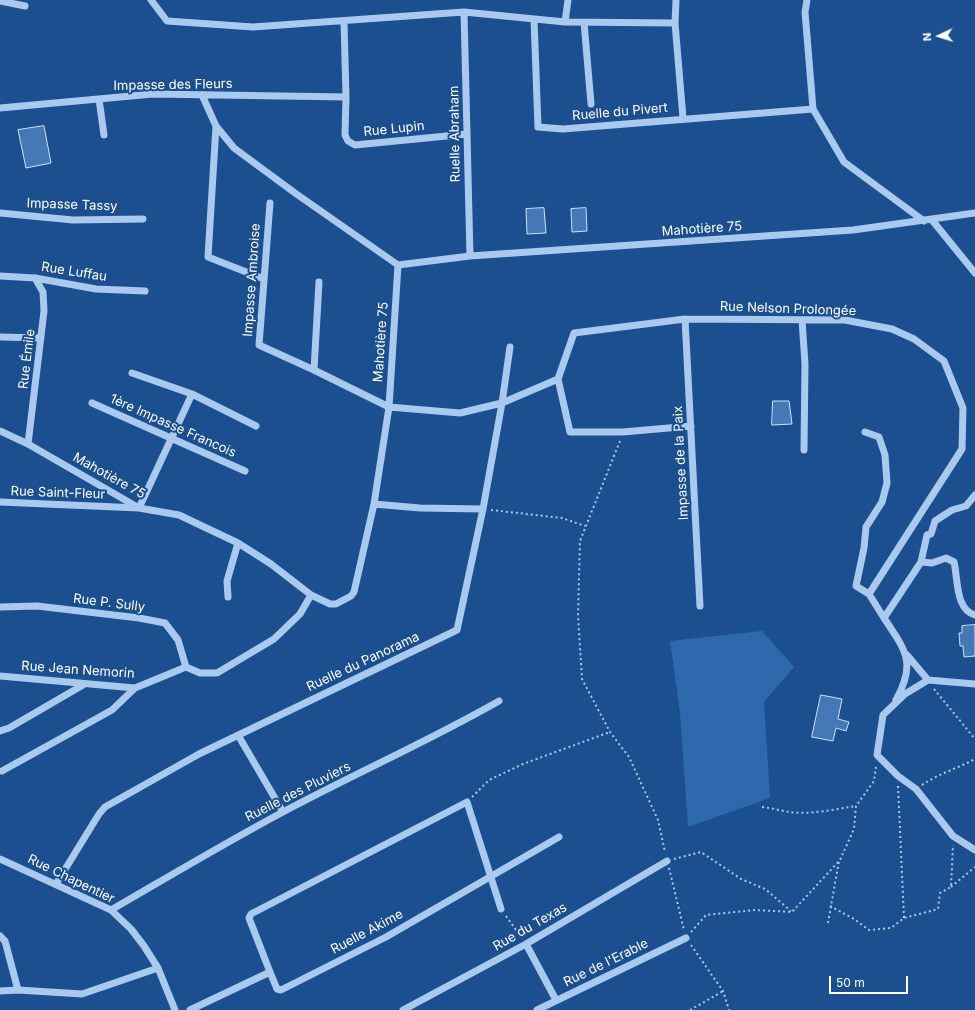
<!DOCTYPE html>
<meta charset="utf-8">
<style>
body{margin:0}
#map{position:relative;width:975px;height:1010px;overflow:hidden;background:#1b4f8f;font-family:Inter,sans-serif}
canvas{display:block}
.north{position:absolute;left:919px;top:16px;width:40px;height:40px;-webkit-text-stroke:3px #1b4f8f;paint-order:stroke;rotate:266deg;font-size:11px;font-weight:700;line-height:16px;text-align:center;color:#fff}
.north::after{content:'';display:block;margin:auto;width:14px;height:18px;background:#fff;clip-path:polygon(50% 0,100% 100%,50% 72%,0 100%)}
.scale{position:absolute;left:829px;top:976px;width:79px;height:18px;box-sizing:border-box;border:2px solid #fff;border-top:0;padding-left:5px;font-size:12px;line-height:14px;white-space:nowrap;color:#fff;-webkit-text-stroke:3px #1b4f8f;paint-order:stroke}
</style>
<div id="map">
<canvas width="975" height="1010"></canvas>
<div class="north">N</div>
<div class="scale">50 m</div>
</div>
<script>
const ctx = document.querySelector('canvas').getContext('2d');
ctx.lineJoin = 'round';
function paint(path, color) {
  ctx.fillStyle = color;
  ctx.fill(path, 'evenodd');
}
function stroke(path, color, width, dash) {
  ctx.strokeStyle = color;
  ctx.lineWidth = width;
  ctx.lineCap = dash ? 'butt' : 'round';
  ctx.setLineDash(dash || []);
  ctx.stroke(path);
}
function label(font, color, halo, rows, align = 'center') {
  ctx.font = font + ' Inter,sans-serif';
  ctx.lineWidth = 4;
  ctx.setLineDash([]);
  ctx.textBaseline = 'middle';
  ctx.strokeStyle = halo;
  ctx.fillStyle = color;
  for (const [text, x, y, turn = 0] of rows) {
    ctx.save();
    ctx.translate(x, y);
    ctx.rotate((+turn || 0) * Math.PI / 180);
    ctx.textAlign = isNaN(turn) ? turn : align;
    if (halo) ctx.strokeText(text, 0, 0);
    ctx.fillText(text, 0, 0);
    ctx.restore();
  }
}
paint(new Path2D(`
 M762,631L794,667L764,702L770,798L688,827L680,713L670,641Z`), '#2e69ad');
const building = new Path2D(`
 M44,126L51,163L26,168L18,130Z
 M544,208L546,233L527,234L526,209Z
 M586,208L587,231L572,232L571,209Z
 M773,401H789L792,424L772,425Z
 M975,625V656L964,657L963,646H960L959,633H962V626Z
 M821,695L842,699L838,719L849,722L846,731L836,728L833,741L812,737Z`);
paint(building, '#4478b7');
stroke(building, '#cfe3fa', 1);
stroke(new Path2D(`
 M620,441L580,541L578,615L582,679L610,732L629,757L658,820L665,852
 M491,510L562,518L585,526
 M934,689L975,739
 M922,785C938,774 958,768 975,759
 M898,786L904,918
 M472,797L489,780L523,764L610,732
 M762,807C773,808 781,811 790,812C811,815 835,809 856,806
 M674,859L701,852L741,879L765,889L791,911
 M669,868L684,930
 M951,887L975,867
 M830,906L854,919L869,930L891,928L904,918L938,909L940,893L951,887L953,845
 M506,916L521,937
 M828,923L839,861
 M691,932L706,915L755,910L792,912L840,860L854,829L856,806L874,781L876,766
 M691,945L723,991L729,1010
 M690,1010L723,991`), '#a9c9ee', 2, [2, 3]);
stroke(new Path2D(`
 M151,0L167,21L253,27L464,12L565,22L675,23
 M676,0L675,23L683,118
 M807,0L805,12L813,109L844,162L924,221
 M0,1L25,6
 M464,12L470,256
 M534,19L538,127L563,129L813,109
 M344,21L346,97L345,135L348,141L355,145L467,134
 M565,22L568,0
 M584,22L591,104
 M202,95L216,126L234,148L295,193L398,265
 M99,99L104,135
 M0,108L153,94L346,97
 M216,126L208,257L264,279
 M270,203L259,345L314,370
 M0,213L73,220L143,219
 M932,220L975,273
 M0,276L35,278L96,289L145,291
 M319,282L314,370L389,407L460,413L502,403L558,379
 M685,319L700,606
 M802,320L805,364L804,450
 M0,337L41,338
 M132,373L192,394L256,426
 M92,403L245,471
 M691,426L623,432H570L558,379L574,333L685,319L845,320L892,329L914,339L944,361L963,408L962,449L869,594
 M0,431L28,444L139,508L179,515L238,543L271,564L311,595L330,604H336L351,596L354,592L374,504L389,407L398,265L470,256L853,230L975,213
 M865,432L879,437L885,455L887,483L882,502L866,527L864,548L856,586L869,594L884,618
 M28,444L44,311L43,292L35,278
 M975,495L966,506L952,510L935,521L931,534L927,535L921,562L932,563L946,558L954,562C958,577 955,610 975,615
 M0,502L139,508L192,394
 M374,504L420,508L483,509
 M228,597L227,581L238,543
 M0,607L37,606L139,618L165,623L178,640L186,667
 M907,655L928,680
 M0,676L135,688L186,667L200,673H217L274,639L300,614L311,595
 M975,684L928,680L905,694L883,715L877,755L898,776L916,789L953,836L975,850
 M896,700C917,662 905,650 884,618L921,562
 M0,731L9,728L83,685
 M238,735L283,812
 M2,771L112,710L135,688
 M0,859L111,910L131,929L144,946L158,968L175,1010
 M56,884L99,814L105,807L199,754L457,630L483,509L502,403L510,347
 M111,910C168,877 225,843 283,812C354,774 429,741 499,701
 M0,936L5,941L18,990
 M526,944L556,1000
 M270,972L249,918L251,914L467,802L501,909
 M0,991L18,990L82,994L158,968
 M190,1010L270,972L277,989L281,990L386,937L559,837
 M403,1010L526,944L667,861
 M537,1010L686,938`), '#a9c9ee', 7);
label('13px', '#fff', '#1b4f8f', [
 ["Impasse des Fleurs",173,85,-1],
 ["Ruelle du Pivert",620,112,-5],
 ["Rue Lupin",394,129,-6],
 ["Ruelle Abraham",455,134,-91],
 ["Impasse Tassy",72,205,2],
 ["Mahotière 75",702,229,-4],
 ["Rue Luffau",74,272,9],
 ["Impasse Ambroise",252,280,-86],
 ["Rue Nelson Prolongée",788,309,2],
 ["Mahotière 75",381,342,-86],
 ["Rue Émile",27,359,-83],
 ["1ère Impasse Francois",173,426,24],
 ["Impasse de la Paix",681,463,-93],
 ["Mahotière 75",109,476,29],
 ["Rue Saint-Fleur",58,493,2],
 ["Rue P. Sully",109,603,7],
 ["Ruelle du Panorama",363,662,-25],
 ["Rue Jean Nemorin",78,670,4],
 ["Ruelle des Pluviers",298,792,-27],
 ["Rue Chapentier",71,879,26],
 ["Rue du Texas",530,927,-30],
 ["Ruelle Akime",367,932,-28],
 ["Rue de l'Erable",606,963,-26]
]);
</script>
